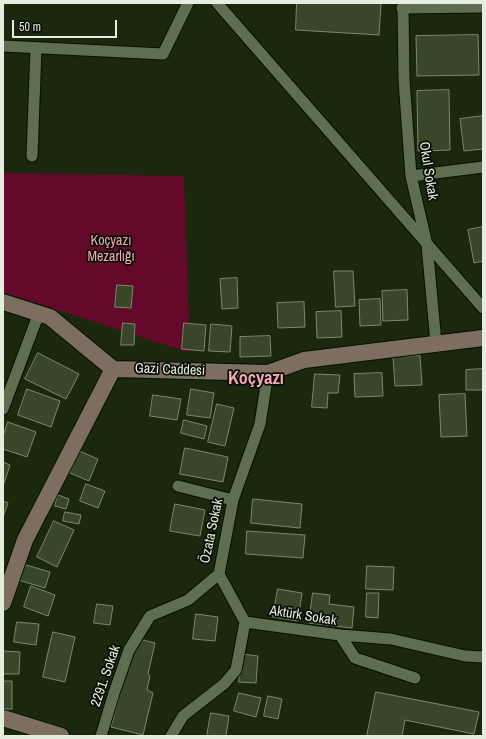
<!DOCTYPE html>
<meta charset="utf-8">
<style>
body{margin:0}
#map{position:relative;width:486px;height:739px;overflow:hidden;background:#1a280d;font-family:"Archivo Narrow",sans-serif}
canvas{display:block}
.frame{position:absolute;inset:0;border:4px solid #e4eedd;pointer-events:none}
.scale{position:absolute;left:12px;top:20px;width:105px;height:18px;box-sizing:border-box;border:2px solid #e4eedd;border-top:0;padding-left:5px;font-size:12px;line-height:14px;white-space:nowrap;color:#e4eedd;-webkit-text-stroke:3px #090e04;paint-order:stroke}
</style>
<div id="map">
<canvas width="486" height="739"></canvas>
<div class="frame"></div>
<div class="scale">50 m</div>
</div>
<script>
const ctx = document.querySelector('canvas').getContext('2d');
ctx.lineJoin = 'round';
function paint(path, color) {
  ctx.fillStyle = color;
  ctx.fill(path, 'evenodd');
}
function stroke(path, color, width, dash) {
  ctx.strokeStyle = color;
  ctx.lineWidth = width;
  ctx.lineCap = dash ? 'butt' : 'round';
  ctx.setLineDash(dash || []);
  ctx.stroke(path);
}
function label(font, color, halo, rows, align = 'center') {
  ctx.font = font + ' "Archivo Narrow",sans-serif';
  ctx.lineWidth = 3.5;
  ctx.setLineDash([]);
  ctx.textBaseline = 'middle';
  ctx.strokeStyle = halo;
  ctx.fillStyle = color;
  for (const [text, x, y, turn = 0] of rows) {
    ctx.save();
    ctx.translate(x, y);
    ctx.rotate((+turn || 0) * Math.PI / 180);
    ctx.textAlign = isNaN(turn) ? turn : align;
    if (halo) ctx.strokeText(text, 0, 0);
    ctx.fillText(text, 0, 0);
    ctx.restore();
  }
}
paint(new Path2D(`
 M3,173L184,176L190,353L3,292Z`), '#65092b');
const building = new Path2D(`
 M297,3H381L379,35L296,30Z
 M478,35L479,75L417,76L416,36Z
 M449,90L450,150L418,151L417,91Z
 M483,116V149L464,151L460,119Z
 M483,227V261L474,263L468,230Z
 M334,271H353L355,306L336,307Z
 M237,278L238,308L222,309L220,279Z
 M117,285L133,286L131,308L115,307Z
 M407,290L408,320L383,321L382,291Z
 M380,299L381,325L360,326L359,300Z
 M304,302L305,327L278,328L277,303Z
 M341,311L342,337L317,338L316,312Z
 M123,323L135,324L134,345H121Z
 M184,323L206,325L204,351L182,349Z
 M211,324L232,326L230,352L209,351Z
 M270,336L271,356L240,357V337Z
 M38,353L79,374L66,399L25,379Z
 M420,356L422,385L395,386L393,357Z
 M483,369V390H466V370Z
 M382,373L383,396L355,397L354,374Z
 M315,374L340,375L338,393H328L327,408L312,407Z
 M27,389L60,401L51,427L18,415Z
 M191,389L214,393L210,418L187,415Z
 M465,394L467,436L441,437L439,395Z
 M153,395L181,399L177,420L150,416Z
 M217,404L234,408L225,446L208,442Z
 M184,420L207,426L204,439L181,433Z
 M8,422L36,432L27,457L3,449V437Z
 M185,448L228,457L223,482L180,474Z
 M79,451L98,459L89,481L70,473Z
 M3,462L10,465L3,486Z
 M86,484L105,491L98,508L80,501Z
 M58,495L69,499L66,509L55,506Z
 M253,499L302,504L300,528L251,523Z
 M3,501L8,503L3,517Z
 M175,504L205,510L200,536L170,531Z
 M65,512L81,515L79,524L63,521Z
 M54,521L74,530L57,567L37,557Z
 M247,531L305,535L303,558L246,554Z
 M23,564L50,572L45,588L18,580Z
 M367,566L394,567L393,590L366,589Z
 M31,586L55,595L48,616L24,607Z
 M278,589L302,593L298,621L273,617Z
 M313,593L330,595L329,604L354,607L352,628L309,623Z
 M367,593H379L378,618L366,617Z
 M97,604L113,606L110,625L94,623Z
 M196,614L218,617L215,641L193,639Z
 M17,622L39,624L36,645L14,642Z
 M53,632L75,637L65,682L43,677Z
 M143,640L155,643L148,674L150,676L147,690L153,693L143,735L111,727L127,668L134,651Z
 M3,651L20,652L19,674H3Z
 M242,654L258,656L256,683L239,682Z
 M3,681H12V709H3Z
 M376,692L479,712L474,734L405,720L402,736H367Z
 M239,693L261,698L256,717L234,711Z
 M268,696L282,699L278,719L264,716Z
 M211,713L229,716L226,736H207Z`);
paint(building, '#38462a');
stroke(building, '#798a6b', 1);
const street = new Path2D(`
 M217,3L483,308
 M403,3L404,80L411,176L427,245L436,343
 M402,8L483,7
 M3,46L163,54L188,3
 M32,156L36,48
 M411,176L483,167
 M3,409L39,313
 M178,486L233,500
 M245,622L340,635L355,658L415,678
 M340,635L391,639L465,656L483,657
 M101,736L114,693L129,650L150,616L188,600L219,574
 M171,736L183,716L224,684L236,670L245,622L219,574L233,500L260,424L268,373`);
const secondary = new Path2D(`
 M3,302L50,317L113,369
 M3,603L25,540L113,369L268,373L304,360L483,338
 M3,718L61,736`);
stroke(street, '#051000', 13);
stroke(secondary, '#051000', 18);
stroke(street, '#5e6e50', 11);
stroke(secondary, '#7e6e5f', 16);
label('14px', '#e4eedd', '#090e04', [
 ["Okul Sokak",428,171,81],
 ["Gazi Caddesi",170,370,2],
 ["Özata Sokak",212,531,-78],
 ["Aktürk Sokak",303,616,9],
 ["2291. Sokak",106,676,-71]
]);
label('14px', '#f3a6b4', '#090e04', [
 ["Koçyazı",111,241],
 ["Mezarlığı",111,257]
]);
label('bold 18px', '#f8a5b4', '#090e04', [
 ["Koçyazı",256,379]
]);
</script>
